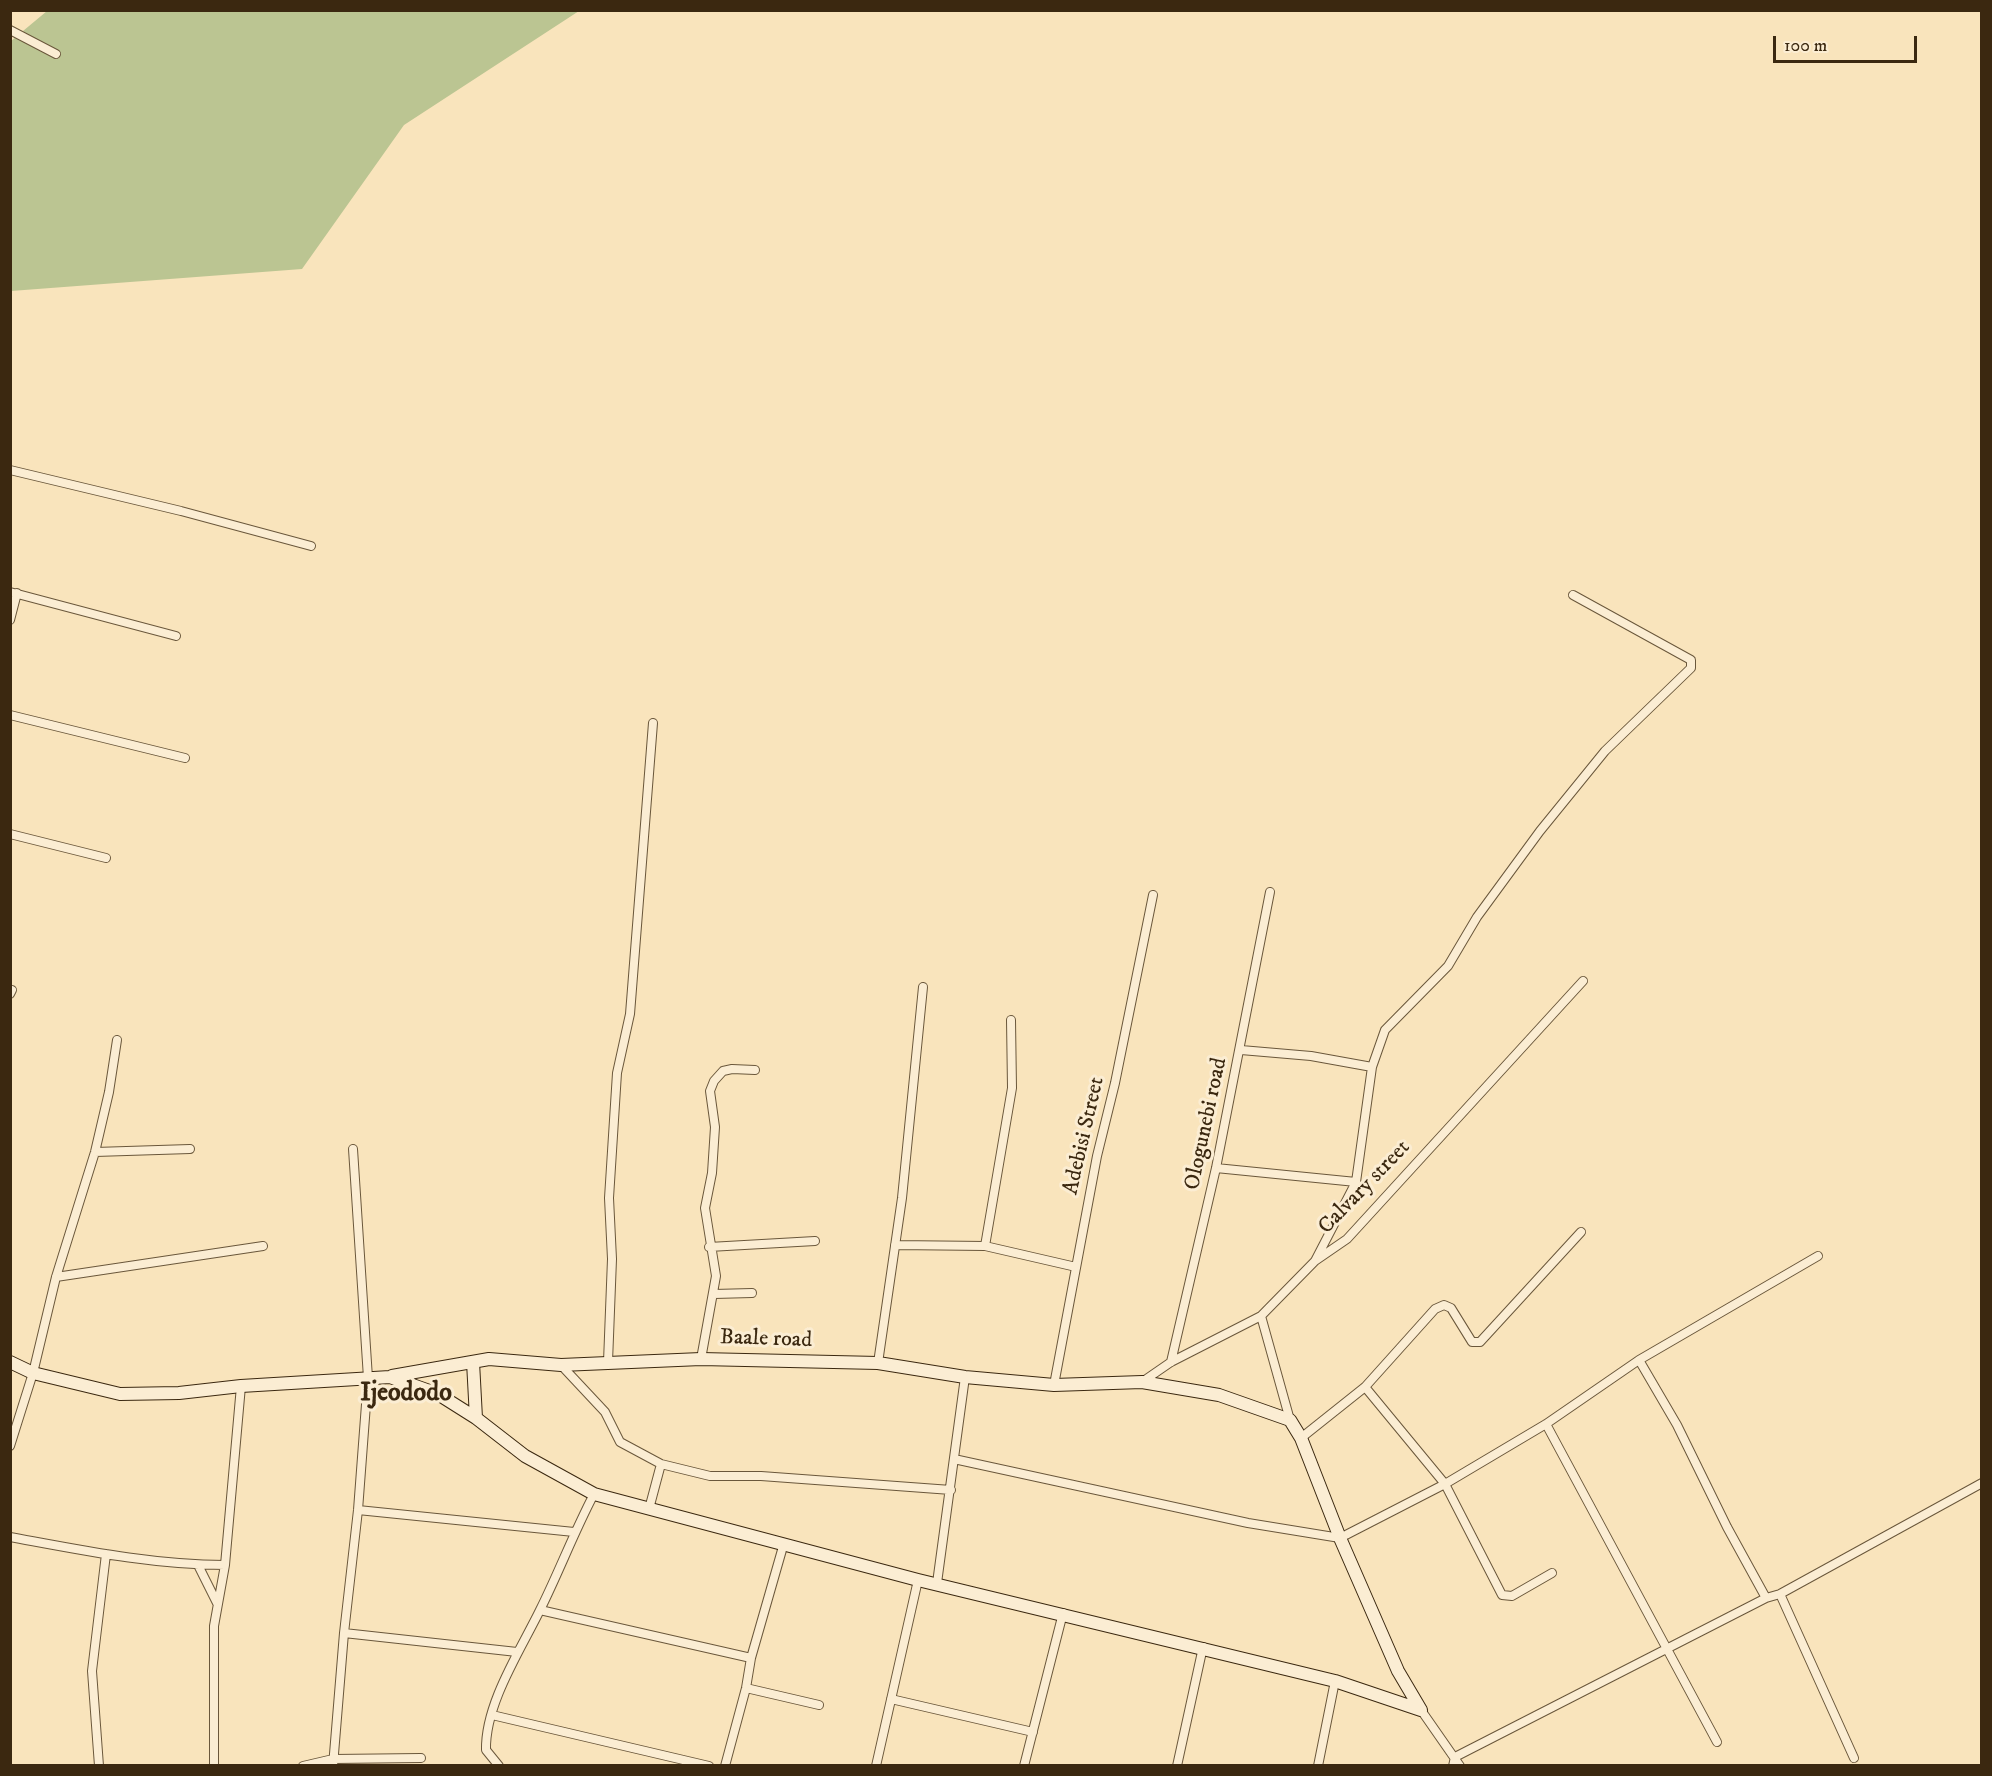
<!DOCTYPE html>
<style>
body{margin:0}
#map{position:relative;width:1992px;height:1776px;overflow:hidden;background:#f9e4bc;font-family:"IM FELL DW Pica",serif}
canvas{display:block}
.frame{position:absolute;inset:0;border:12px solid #3b2810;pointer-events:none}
.scale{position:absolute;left:1773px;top:36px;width:144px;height:27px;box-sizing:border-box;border:3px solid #3b2810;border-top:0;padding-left:8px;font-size:18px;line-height:21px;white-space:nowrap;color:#3b2810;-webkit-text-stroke:4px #fbedd3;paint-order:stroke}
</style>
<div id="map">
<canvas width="1992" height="1776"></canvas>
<div class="frame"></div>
<div class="scale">100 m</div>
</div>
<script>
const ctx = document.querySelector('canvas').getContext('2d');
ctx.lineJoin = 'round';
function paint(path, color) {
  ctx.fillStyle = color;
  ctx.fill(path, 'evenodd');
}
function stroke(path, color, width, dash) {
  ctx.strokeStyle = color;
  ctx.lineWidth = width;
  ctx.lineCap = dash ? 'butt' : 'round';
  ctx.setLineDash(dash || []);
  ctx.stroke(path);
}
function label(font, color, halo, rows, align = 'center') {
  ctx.font = font + ' "IM FELL DW Pica",serif';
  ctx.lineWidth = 6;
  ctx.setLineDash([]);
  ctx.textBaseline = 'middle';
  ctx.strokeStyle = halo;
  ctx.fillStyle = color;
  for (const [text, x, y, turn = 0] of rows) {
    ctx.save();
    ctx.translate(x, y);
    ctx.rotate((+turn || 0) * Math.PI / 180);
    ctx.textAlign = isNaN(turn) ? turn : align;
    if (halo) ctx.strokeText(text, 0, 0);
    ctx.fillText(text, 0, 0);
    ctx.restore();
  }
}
paint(new Path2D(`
 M47,11H579L404,125L302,269L11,291V41Z`), '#bbc592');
const street = new Path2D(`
 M10,30L56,54
 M10,470L181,511L311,546
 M10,592L176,636
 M10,620L17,593
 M10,715L185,758
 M10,834L106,858
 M10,994L12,990
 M1241,1050L1311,1056L1372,1067
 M95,1152L190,1149
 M1216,1168L1356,1182
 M895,1245L985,1246L1076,1267
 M985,1246L1012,1088L1011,1020
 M709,1247L815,1241
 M1315,1261L1356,1182L1372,1067L1385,1030L1448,966L1477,917L1540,831L1605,751L1691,668V660L1573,595
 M56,1277L263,1246
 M714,1294L752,1293
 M1261,1316L1290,1420
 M701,1359L716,1276L705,1208L712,1173L715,1127L710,1091L714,1081L723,1071L732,1069L755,1070
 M1639,1360L1677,1425L1727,1527L1766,1598
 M608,1362L612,1259L609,1198L617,1073L630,1014L653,723
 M1171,1362L1216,1168L1270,892
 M878,1363L902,1198L923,987
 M561,1365L605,1412L620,1442L661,1464L710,1476H761L951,1490
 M1142,1382L1171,1362L1261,1316L1315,1261L1347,1239L1583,981
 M1054,1385L1097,1156L1115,1083L1153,895
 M1365,1387L1445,1484L1502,1595L1512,1596L1552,1573
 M1546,1424L1717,1742
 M1301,1438L1365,1387L1435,1309L1444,1305L1451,1308L1472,1342H1480L1581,1232
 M10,1446L33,1373L56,1277L95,1152L109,1092L117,1040
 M954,1459L1248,1523L1340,1538L1445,1484L1546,1424L1639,1360L1818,1256
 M649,1509L661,1464
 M358,1510L574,1532
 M10,1537C81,1550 153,1565 225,1565
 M198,1565L217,1603
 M937,1583L965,1377
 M1780,1594L1854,1758
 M540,1610L751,1658
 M344,1633L517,1652
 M746,1688L819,1705
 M891,1699L1033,1732
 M1421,1710L1460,1766
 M492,1715L709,1766
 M99,1766L92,1671L106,1554
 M214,1766V1626L225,1565L241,1386
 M303,1766L333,1759L421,1758
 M333,1766L344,1633L358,1510L368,1378L353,1149
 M499,1766L486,1750C485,1704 520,1651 540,1610C559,1572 574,1532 594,1494
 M725,1766L746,1688L751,1658L784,1543
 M876,1766L918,1580
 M1024,1766L1063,1613
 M1177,1766L1203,1647
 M1318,1766L1335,1681
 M1453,1766L1455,1757L1766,1598L1780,1594L1982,1483`);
const secondary = new Path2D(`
 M10,1362L33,1373L120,1394L179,1393L241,1386L390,1377L438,1394L476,1418L525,1456L594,1494L918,1580L1335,1681L1421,1710
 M473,1362L476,1418
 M392,1376L489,1359L561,1365L701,1359L878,1363L965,1377L1054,1385L1142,1382L1219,1395L1290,1420L1301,1438L1340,1538L1398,1671L1421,1710`);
stroke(street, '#6a573b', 10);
stroke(secondary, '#3b2810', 14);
stroke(street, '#fbedd3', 8);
stroke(secondary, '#fbedd3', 12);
label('22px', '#3b2810', '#fbedd3', [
 ["Ologunebi road",1207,1124,-78],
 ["Adebisi Street",1085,1136,-77],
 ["Calvary street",1365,1188,-46],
 ["Baale road",766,1340,2]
]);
label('bold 26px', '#3b2810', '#fbedd3', [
 ["Ijeododo",406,1395]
]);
</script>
